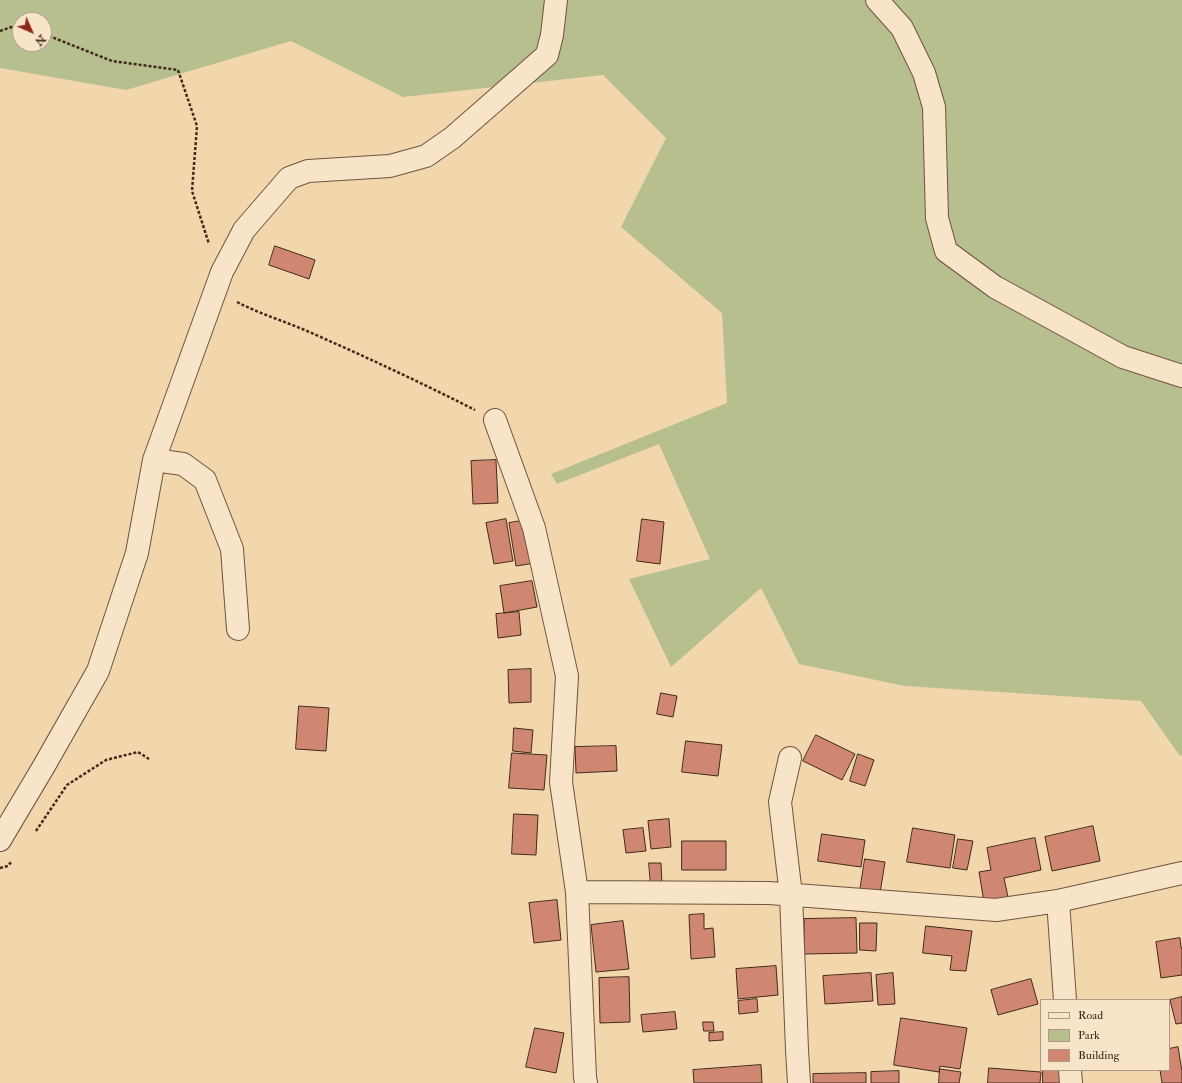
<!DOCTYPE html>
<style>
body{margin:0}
#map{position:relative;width:1182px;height:1083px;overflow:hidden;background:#f2d6ac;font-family:"IM FELL Double Pica",serif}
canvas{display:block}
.legend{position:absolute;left:1040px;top:999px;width:130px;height:72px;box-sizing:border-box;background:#f7e4c9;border:1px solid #af9984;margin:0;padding:5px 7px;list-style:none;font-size:12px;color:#43291c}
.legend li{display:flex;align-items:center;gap:8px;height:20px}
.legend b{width:20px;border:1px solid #af9984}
.north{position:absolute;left:12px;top:12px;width:40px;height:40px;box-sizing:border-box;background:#f7e4c9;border:1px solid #af9984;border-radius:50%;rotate:135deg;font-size:11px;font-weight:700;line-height:16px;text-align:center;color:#43291c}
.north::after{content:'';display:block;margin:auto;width:14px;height:18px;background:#8f2418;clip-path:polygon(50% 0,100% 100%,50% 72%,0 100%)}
</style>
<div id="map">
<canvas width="1182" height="1083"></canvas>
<ul class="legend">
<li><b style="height:5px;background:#f7e4c9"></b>Road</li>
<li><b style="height:11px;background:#b6bf8d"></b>Park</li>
<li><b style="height:11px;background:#cf8772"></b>Building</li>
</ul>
<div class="north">N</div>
</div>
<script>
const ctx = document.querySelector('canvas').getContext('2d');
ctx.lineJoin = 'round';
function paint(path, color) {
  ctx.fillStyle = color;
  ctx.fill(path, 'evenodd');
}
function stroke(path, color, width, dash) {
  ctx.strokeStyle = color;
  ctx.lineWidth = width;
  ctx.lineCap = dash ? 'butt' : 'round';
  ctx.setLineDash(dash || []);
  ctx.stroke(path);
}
paint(new Path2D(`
 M0,0H1182V755L1180,756L1141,701L905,686L799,664L761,588L671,667L629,579L710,559L659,444L557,484L551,474L727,403L722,313L621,227L666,138L603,75L403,97L291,41L126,90L0,68ZM20,20H44V44H20Z`), '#b6bf8d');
const building = new Path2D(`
 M275,246L315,260L309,279L269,265Z
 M496,460L498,503L473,504L471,461Z
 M506,519L513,561L494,564L486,523Z
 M642,519L664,522L660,564L637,561Z
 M527,520L535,563L516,566L509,523Z
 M532,581L537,607L504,613L500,586Z
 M519,612L521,635L498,638L496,614Z
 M531,669V702L509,703L508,670Z
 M661,693L677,696L673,717L657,714Z
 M299,706L329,708L326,751L296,749Z
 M514,728L533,730L531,753L513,751Z
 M816,735L855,754L842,780L803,761Z
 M686,741L722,745L718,776L682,772Z
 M616,746L617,771L576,773L575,747Z
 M512,753L547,755L544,790L509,788Z
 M858,754L874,760L865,786L850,781Z
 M514,814L538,815L536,855L512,854Z
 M669,819L671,847L651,849L648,821Z
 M1093,826L1100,861L1052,871L1045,837Z
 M643,828L646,851L626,853L623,830Z
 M913,828L955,835L950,868L907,862Z
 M822,834L865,840L861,867L818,861Z
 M1035,838L1041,870L1004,878L1008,897L984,902L979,872L991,870L987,848Z
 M958,839L973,841L967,870L953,868Z
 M682,841H726V870H682Z
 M865,859L885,862L880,893L860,891Z
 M649,863H661L662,885L651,886Z
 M557,900L561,940L534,943L529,903Z
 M704,914V929L713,928L715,957L691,959L689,915Z
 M856,918L857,953L804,954V919Z
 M623,921L629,969L596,972L591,925Z
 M860,923H877L876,951L860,950Z
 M926,926L972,931L966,971L950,970L952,956L923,953Z
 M1180,938L1181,948H1182V975L1161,978L1156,942Z
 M776,966L778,995L738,999L736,969Z
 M871,973L873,1001L825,1004L823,976Z
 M893,973L895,1004L878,1005L876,975Z
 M629,977L630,1022L600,1023L599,978Z
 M1031,979L1038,1004L998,1015L991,990Z
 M1182,997V1023L1176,1024L1170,1000Z
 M757,999L758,1012L739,1014L738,1001Z
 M675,1012L677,1029L643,1032L641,1015Z
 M901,1018L967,1028L960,1069L940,1066L939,1072L894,1065Z
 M703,1022H713L714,1031H704Z
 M535,1028L564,1033L556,1073L526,1067Z
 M723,1032V1040L709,1041V1033Z
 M1178,1047L1182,1071V1083H1162L1160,1070H1169V1049Z
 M761,1065L762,1083H694L693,1070Z
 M989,1068L1041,1072L1040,1083H988Z
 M940,1069L961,1072L959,1083H939Z
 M1043,1070H1061L1062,1083H1043Z
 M899,1071V1083H871V1072Z
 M866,1073V1083H813V1074Z`);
paint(building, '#cf8772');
stroke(building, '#43291c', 1);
const minor = new Path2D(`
 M877,0L902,28L924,73L934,107L937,218L946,251L995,287L1123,357L1182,376
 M495,420L534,528L567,676L561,782L577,892L585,1077L586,1083
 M154,460L183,464L205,480L232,549L238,629
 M790,758L780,802L791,895L797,1050L799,1083
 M0,840L44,766L98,671L137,553L154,460L222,272L244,230L289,178L308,171L390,166L426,156L452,138L547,55L552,35L556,0
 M577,892L769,893L996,910L1058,901L1182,873
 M1058,901L1065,1000
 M1070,1070L1071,1083`);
stroke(minor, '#6f5440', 24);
stroke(new Path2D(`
 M0,31L20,24
 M44,34L112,61L178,70L197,126L192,191L209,244
 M237,302C260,314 284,321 307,331C364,356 420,382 475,410
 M36,831L67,785L106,760L138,752L149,759
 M0,868L8,866L11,862`), '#43291c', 2.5, [3, 2]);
stroke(minor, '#f7e4c9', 22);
</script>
